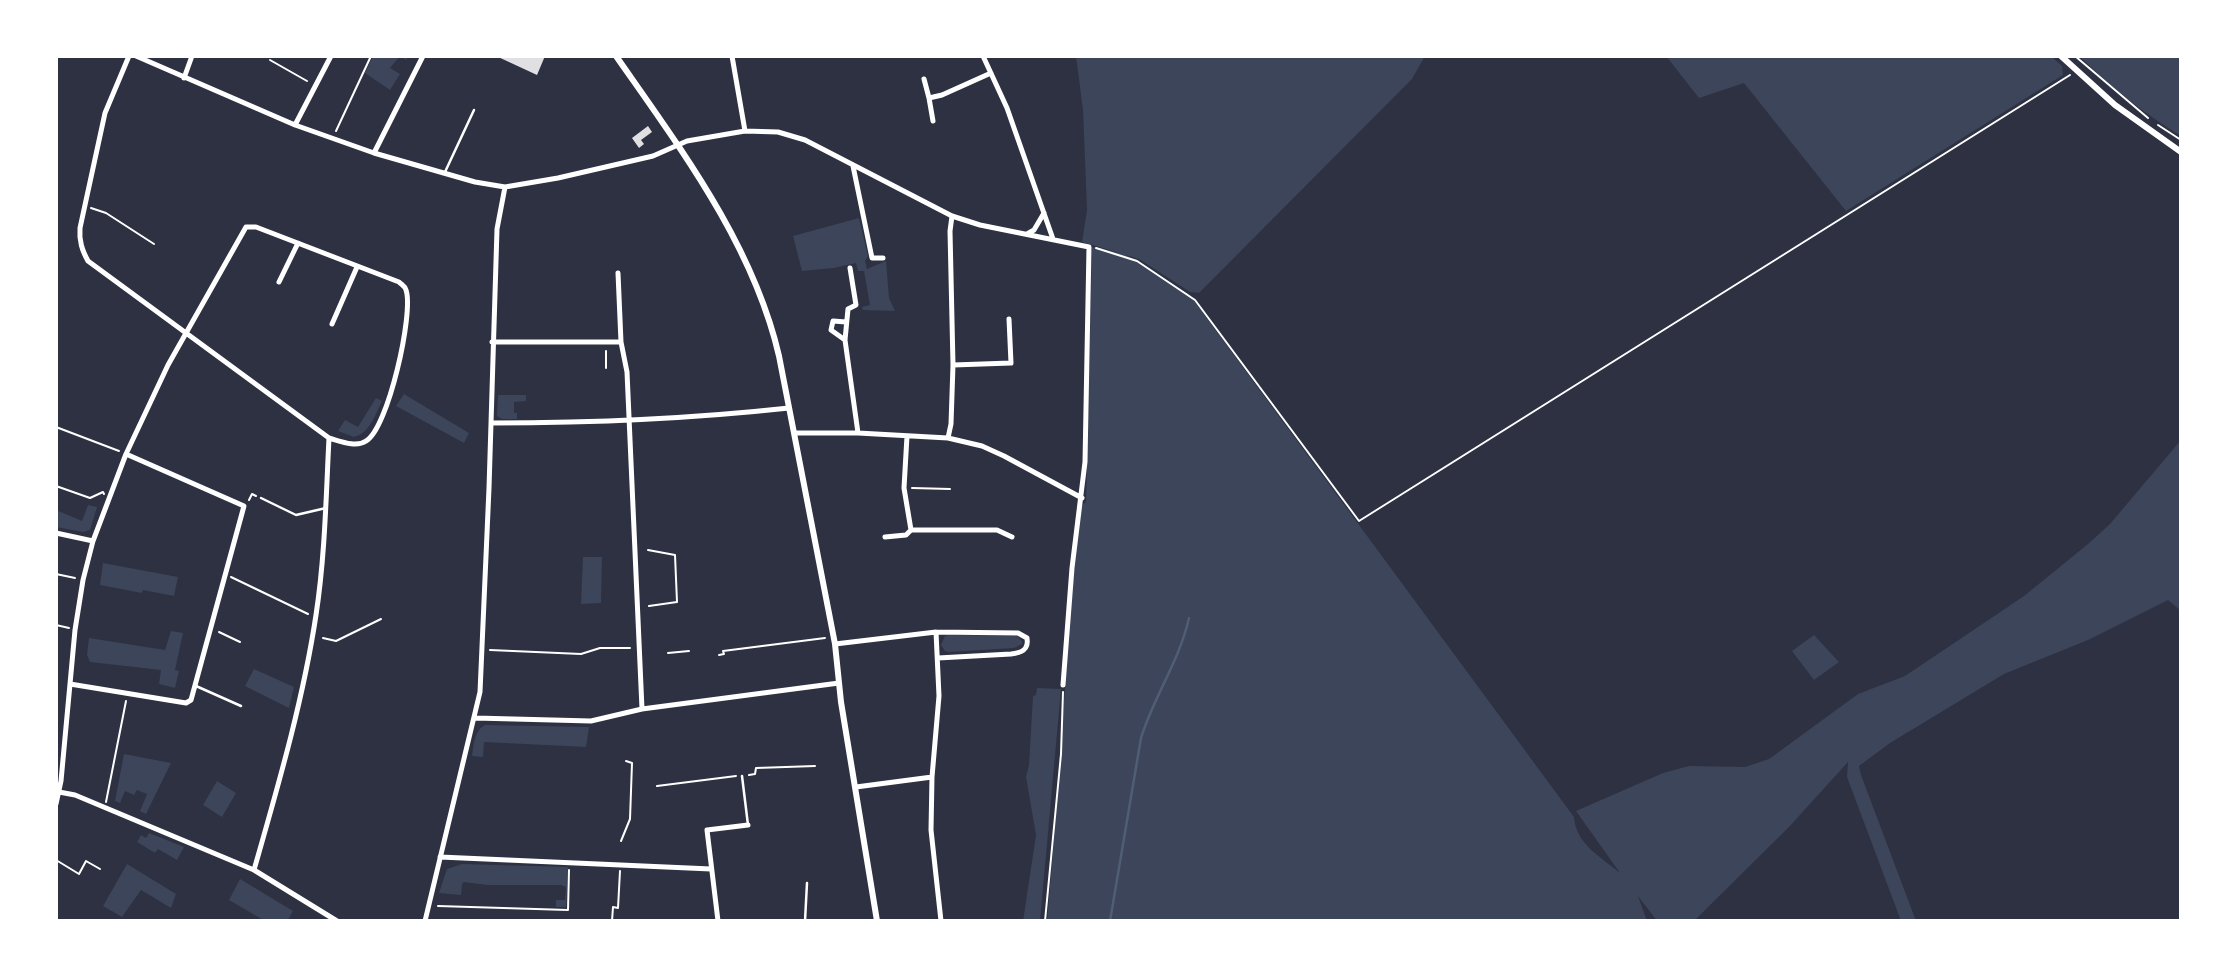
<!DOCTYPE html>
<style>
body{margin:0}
#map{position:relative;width:2237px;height:977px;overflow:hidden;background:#2d3142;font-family:"PT Sans",sans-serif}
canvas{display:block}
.frame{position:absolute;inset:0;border:58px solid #fff;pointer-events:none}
</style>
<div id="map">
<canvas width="2237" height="977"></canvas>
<div class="frame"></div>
</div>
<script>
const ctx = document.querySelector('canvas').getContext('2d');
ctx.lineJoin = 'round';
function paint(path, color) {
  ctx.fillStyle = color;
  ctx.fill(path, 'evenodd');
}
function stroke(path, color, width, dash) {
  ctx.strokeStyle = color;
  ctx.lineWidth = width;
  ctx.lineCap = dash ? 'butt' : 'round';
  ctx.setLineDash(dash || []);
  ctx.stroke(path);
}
paint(new Path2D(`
 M373,56H409L406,60L400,56L390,68L400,74L390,90L365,73Z
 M1076,56H1425L1412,79L1199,293L1190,292L1139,259L1126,255L1189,294L1574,817C1576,844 1601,857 1620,873L1576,811L1663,773L1689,766L1745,767L1769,759L1858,694L1905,676L2024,596L2088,544L2110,524L2181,440V611L2168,600L2088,640L2004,674L1890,743L1859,766L1861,775L1916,921H1901L1847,777L1848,762L1789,827L1694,921H1657L1638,896L1647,921H1047C1060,783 1066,645 1080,507L1086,502L1092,247L1120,253L1082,242L1087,210L1083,110Z
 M1666,56H2051L2062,66L2063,75L1846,211L1744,83L1699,98Z
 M2079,56H2181V136C2143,113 2110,86 2079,56Z
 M859,218L868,256L865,261L867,269L886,261L889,298L895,311L863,310L862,307L870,305L864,271H858L856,263L834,268L802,271L793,236Z
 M404,394L469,433L464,443L396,406Z
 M498,395H526V401L514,402V413H517V419H502L497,416Z
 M376,398L382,401C375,415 370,433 354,437L338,431L345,420L358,427Z
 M88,505L97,507L90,530L83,532L56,527V510L82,521Z
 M583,557H602L601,603L581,604Z
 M103,563L178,577L174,596L143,590L142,593L100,585Z
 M171,631L183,633L175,670L179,671L175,688L159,684L161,670L90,662L87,655L89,638L165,650Z
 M949,635L1017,636L1022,641V644L1014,648L949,652L945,651L941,645L945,636Z
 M1814,635L1839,662L1814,680L1792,651Z
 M254,669L294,687L289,708L245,686Z
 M1037,688L1061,689L1040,921H1023L1036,835L1026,777L1029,765L1033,696L1036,695Z
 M485,725L589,727L586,747L484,742L483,757L472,756C474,744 474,731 485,725Z
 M124,754L171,763L146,814L140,811L147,794L137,790L134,795L125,791L120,803L115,801Z
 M217,781L236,793L222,817L203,805Z
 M149,833L184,847L177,860L158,849L155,853L137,842L141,835L146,838Z
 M127,864L176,894L171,908L141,890L122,917L103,906Z
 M462,864L568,867L566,907H556V900H565L566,887L561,885H487L464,882L462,884L461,895L439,893L447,869Z
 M240,879L293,911L288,920L289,921H265L229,900Z`), '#3c4559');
stroke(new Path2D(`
 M1110,921L1141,738C1154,696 1179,662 1189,618`), '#4f5d75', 2.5);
paint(new Path2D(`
 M496,56H545L537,75Z
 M648,126L652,132L641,140L644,144L639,148L632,138Z`), '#e0e0e3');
stroke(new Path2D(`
 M2075,56L2148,118
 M270,60L307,81
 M2158,125L2181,140
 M336,131L371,56
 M91,208L106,213L154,244
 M1096,248L1137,261L1195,300L1359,521L2070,75
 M606,368V351
 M56,427L119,451
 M56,486L90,498L103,492L104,494
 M912,488L950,489
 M249,500L252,494L256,496
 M648,550L675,555L677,602L649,606
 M56,574L75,578
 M231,577L308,614
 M56,625L69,628
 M219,632L240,642
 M323,638L336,641L381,619
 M490,650L581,654L600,648H630
 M668,653L689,651
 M719,655L724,654L723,651L825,638
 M749,775L755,774L756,768L815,766
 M657,786L736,776
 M106,802L126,701
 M621,841L630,819L632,763L626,761
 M56,860L79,874L86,861L100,869
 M438,906L568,910L569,870
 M612,921L613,907L618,908L620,871
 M1045,921L1061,754L1063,692`), '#fff', 2);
stroke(new Path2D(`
 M445,172L474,110
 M261,498L296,515L326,508
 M196,686L241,706
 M742,776L748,825
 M805,921L807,883`), '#fff', 2.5);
stroke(new Path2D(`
 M129,56L105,113L80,228C79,241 82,250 88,261L329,438C326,497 325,556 316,615C303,701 278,786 254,870
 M136,56L295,125L374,153L475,182L505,187L558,178L653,156L687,141L745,131L778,132L805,140L952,216L980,225L1089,247L1085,462L1072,568L1063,685
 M732,56L745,131
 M983,56L1007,108L1053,239
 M184,78L192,56
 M924,79L929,98L942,95L991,73
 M929,98L933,121
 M295,125L331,56
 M374,153L423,56
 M853,166L872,258H883
 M1027,234L1034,230L1044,213
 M850,268L856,305L848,309L845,340L858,433
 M618,273L621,342L627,372L642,709
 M279,282L298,243
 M332,324L357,267
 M845,340L831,330L833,321L846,322
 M492,342H621
 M953,365L1011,363L1009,319
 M491,423C592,423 688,419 789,408
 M794,433H858L948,438L982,446L1004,456L1082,498
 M907,436L904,488L911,530H997L1012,537
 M948,438L951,424L953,365L950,231L952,216
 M56,533L93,541
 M885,537L906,535L911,530
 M936,632L939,696L932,777L931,830L941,921
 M835,644L936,632L1018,633L1027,638C1029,650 1021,653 1011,654L938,658
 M70,684L186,703L191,700L244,506L126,454
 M475,718L591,721L642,709L839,683
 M856,787L932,777
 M59,792L75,795L254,870L337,921
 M56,804L61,781L75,630L83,580L93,541L126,454L168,365L246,227H256L399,282C402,285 405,286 406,290C414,313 388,429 366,441C356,448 340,441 329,438
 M440,857L711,869
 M425,921L480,692L489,488L497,229L505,187
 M718,921L707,830L748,825`), '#fff', 5);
stroke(new Path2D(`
 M616,56C680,148 753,244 779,356L835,644L841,702L877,921
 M2061,56L2115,105L2181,152`), '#fff', 6);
</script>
